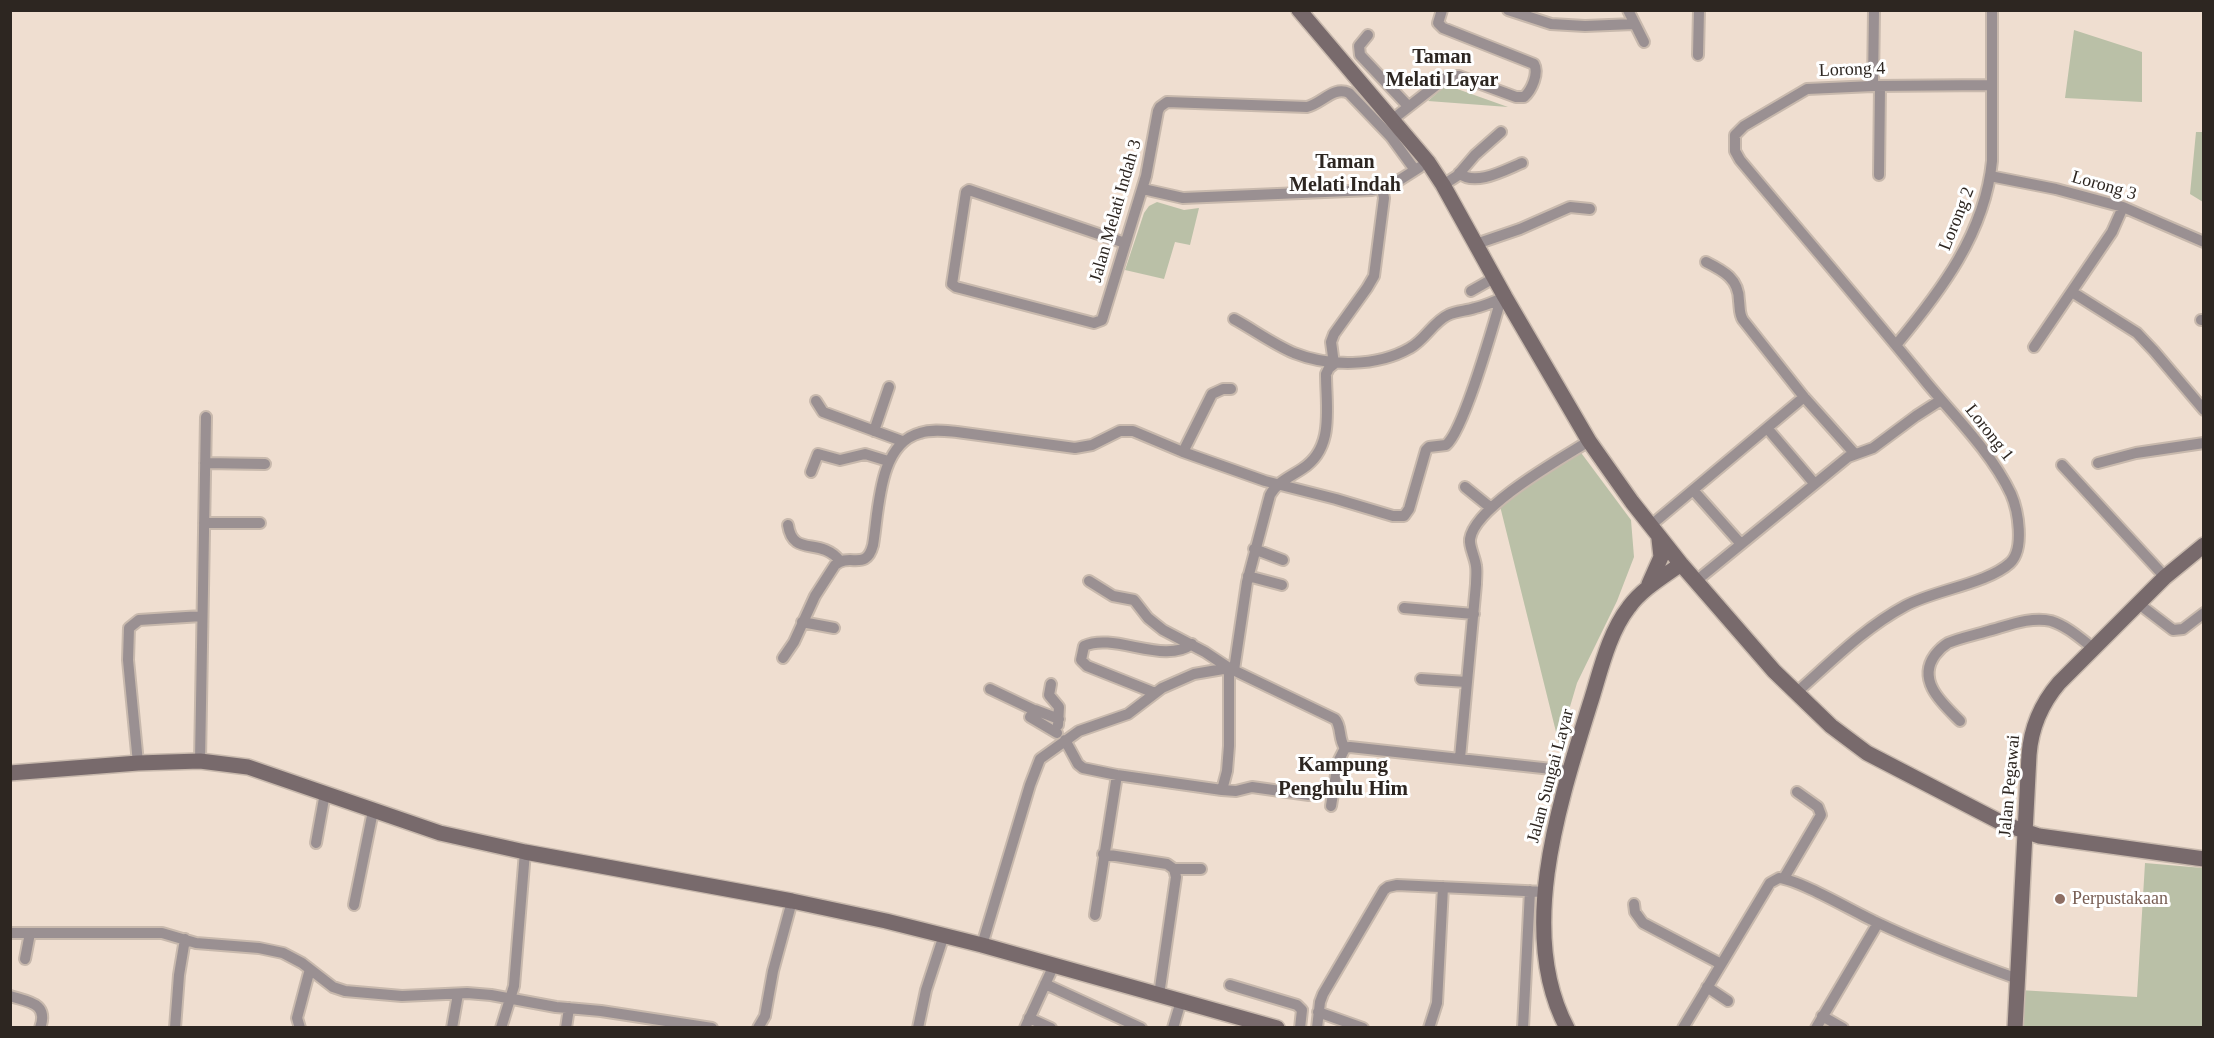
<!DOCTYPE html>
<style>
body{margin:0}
#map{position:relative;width:2214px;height:1038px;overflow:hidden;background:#efded0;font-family:"Times New Roman",serif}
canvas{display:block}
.frame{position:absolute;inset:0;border:12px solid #2d2621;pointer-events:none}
</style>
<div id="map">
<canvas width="2214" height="1038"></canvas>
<div class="frame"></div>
</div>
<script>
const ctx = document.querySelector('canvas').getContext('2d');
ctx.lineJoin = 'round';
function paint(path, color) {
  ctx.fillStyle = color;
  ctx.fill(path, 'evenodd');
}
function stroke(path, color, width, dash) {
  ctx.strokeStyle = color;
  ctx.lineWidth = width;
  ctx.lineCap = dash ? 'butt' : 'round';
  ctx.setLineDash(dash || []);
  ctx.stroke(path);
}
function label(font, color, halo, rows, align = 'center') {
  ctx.font = font + ' "Times New Roman",serif';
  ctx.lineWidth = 6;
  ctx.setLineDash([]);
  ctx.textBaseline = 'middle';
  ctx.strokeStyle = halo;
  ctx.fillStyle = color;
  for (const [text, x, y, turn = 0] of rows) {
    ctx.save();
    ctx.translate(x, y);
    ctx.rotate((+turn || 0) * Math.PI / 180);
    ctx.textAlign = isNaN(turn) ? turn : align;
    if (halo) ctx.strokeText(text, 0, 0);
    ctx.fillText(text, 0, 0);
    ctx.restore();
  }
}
paint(new Path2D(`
 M2074,30L2142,52V102L2065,98Z
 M1446,85L1508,107L1428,101Z
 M2196,132H2203V202L2190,194Z
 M1157,202L1184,210L1199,208L1190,245L1175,242L1164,279L1125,270L1144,213L1149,206Z
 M1579,450L1631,520L1634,557L1617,601L1577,683L1559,744L1500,506L1533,479Z
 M2145,863L2203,868V1027L2018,1028L2019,990L2137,997Z`), '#bac0a7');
const street = new Path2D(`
 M1508,10L1551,24L1585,26L1634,24
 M1628,10L1644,42
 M1368,35L1359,46L1360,55L1408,106
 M1698,55L1699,10
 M1873,86L1874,10
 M1393,119L1448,76H1459L1516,97H1524C1532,90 1539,73 1534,64L1443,28L1438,23L1442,10
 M1459,173C1475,187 1505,170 1522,163
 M1879,175L1880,86
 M1990,176L2056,189L2123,207L2204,242
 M1443,185L1457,176L1475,155L1501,132
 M1143,189L1183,198L1372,190L1390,186L1420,167
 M1125,243L969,190L966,192L952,284L956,287L1094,323L1102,320L1146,176L1158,111L1160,107L1167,102L1307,107C1323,103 1333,86 1349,93L1391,137L1415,170
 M1476,244L1520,229L1570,207L1590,209
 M1706,262C1724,271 1739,279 1739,301C1740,308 1739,314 1743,320L1804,397L1855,454
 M1471,291L1494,278
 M2072,292L2137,333L2154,351L2204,410
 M1234,319C1254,330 1273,344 1294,353C1329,367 1377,367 1410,348C1425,340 1433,322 1448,315C1456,311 1466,311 1475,308C1485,306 1495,301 1505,297
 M2201,320H2204
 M1896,345C1941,291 1985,233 1992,161V10
 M2034,347L2112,232L2123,207
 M1334,364L1331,342L1334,334L1367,288L1374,276L1384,198L1382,188
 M816,401L823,412L902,441
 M1767,428L1814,483
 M874,431L889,387
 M1183,452L1212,394L1223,389H1231
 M205,463L265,464
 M2098,463L2136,453L2204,443
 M2062,465L2165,577
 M811,472L818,454L840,460L865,454L888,461
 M1465,487L1491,508
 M1693,490L1741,544
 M204,523H260
 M788,525C793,558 820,536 840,561
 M1650,526L1804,397
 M1254,549L1283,560
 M1248,576L1282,585
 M1089,581L1113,596L1134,600L1148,618L1163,630L1205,652L1229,668L1335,719C1342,726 1338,739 1345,748
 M1696,581L1848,457L1873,448L1916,416L1941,400
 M2139,604L2173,630L2183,629L2204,613
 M1404,608L1474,614
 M802,622L834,628
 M783,658L794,642L815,596L835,565C850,552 866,572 873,545C879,510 878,444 920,433C932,429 945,431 957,432L1075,448L1092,445L1120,431H1133L1183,452L1265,481L1336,499L1393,516H1404L1409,509L1426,450L1429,447L1446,445C1464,430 1493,326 1501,299
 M1234,670L1247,582L1270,495C1277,482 1290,477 1302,469C1335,448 1326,408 1326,374L1329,368L1334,364
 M1421,679L1467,682
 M1051,684L1049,695L1059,707L1058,725
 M990,689L1034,710
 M1155,693L1087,666L1081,660L1084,646C1114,632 1164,665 1192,644
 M1796,693C1831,662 1864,628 1905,606C1934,590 1987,584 2010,563C2025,549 2018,510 2011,494C1991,452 1955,417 1926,382C1865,307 1802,234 1740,160L1735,151V135L1744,126L1807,89L1873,86L1992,85
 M1960,721C1943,704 1916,681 1935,655C1938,651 1943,646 1948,643C1960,638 1975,635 1988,631C2007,626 2031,616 2051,621C2067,626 2080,638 2093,648
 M1057,733L1030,717L1035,710L1059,719
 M1065,740L1078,764L1083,768L1117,775L1222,790L1227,771L1229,746V668
 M1460,758L1476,584C1476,578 1477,572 1476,566C1475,557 1469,547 1470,539C1475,506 1562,458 1589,441
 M200,761L206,417
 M138,763L128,660L129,628L139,620L202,616
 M1222,790L1236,791L1252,787L1309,795
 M1331,806L1338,762L1345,748L1350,747L1570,771
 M316,843L325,793
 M1103,854L1167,864L1174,869H1201
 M1784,878L1821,815L1818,807L1797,792
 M1634,904L1635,912L1643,923L1721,964
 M354,905L373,811
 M1095,915L1117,775
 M10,933H162L196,943L259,948L283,953L302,963L333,987L345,991L402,996L467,993L491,995L556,1007L601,1011L712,1028
 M982,945L1030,785L1040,759L1079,731L1128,714L1162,688L1194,674L1229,668
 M25,959L30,933
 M1045,984L1141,1028
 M1230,985L1297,1005L1302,1010L1300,1028
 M1707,987L1728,1001
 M1159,995L1176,877L1174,869
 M10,996C29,1002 49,1003 40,1028
 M1318,1012L1363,1028
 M1822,1016L1843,1028
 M1029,1018L1051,1028
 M175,1028L179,975L185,939
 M300,1028L297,1018L310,969
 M452,1028L458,994
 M501,1028L514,986L525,852
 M566,1028L569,1008
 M758,1028L765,1016L773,971L792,901
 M918,1028L926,990L944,935
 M1025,1028L1054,965
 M1173,1028L1181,1001
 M1317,1028L1320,1002L1323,994L1384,890L1388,887L1397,885L1546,892
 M1429,1028L1437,1003L1443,887
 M1523,1028L1530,891
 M1683,1028L1770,883L1779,878C1800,880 1854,912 1876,922C1922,944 1970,962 2018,979
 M1816,1028L1878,923`);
const secondary = new Path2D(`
 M1299,10L1428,162L1443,185L1505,297L1589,441L1632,502L1681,564L1774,671L1831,726L1867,753L2004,824L2039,836L2204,859
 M1649,584L1661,557L1659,539
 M10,773L138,763L200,761L248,767L440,833L525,852L792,901L886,921L982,945L1277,1028
 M1567,1028C1516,932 1560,801 1590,704C1600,673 1608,634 1629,607C1642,589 1663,577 1681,564
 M2015,1028L2029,755C2031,728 2042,703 2059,683L2165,577L2204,545`);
stroke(street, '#c8b9ad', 14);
stroke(secondary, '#c8b9ad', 18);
stroke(street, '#9a9092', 10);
stroke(secondary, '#786a6c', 15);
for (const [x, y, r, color] of [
 [2060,899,6,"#8d6e63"]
]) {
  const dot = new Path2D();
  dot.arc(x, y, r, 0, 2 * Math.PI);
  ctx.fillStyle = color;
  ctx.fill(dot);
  stroke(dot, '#fff', 2);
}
label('18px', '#2d2621', '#fff', [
 ["Lorong 4",1852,70,-2],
 ["Lorong 3",2104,186,16],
 ["Jalan Melati Indah 3",1116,211,-74],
 ["Lorong 2",1957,219,-68],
 ["Lorong 1",1989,433,52],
 ["Jalan Sungai Layar",1551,776,-75],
 ["Jalan Pegawai",2010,786,-85]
]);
label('18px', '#785e54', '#fff', [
 ["Perpustakaan",2072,899]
], 'left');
label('bold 20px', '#2d2621', '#fff', [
 ["Taman",1442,58],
 ["Melati Layar",1442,81],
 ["Taman",1345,163],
 ["Melati Indah",1345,186]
]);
label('bold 21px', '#2d2621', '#fff', [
 ["Kampung",1343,766],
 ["Penghulu Him",1343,790]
]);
</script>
